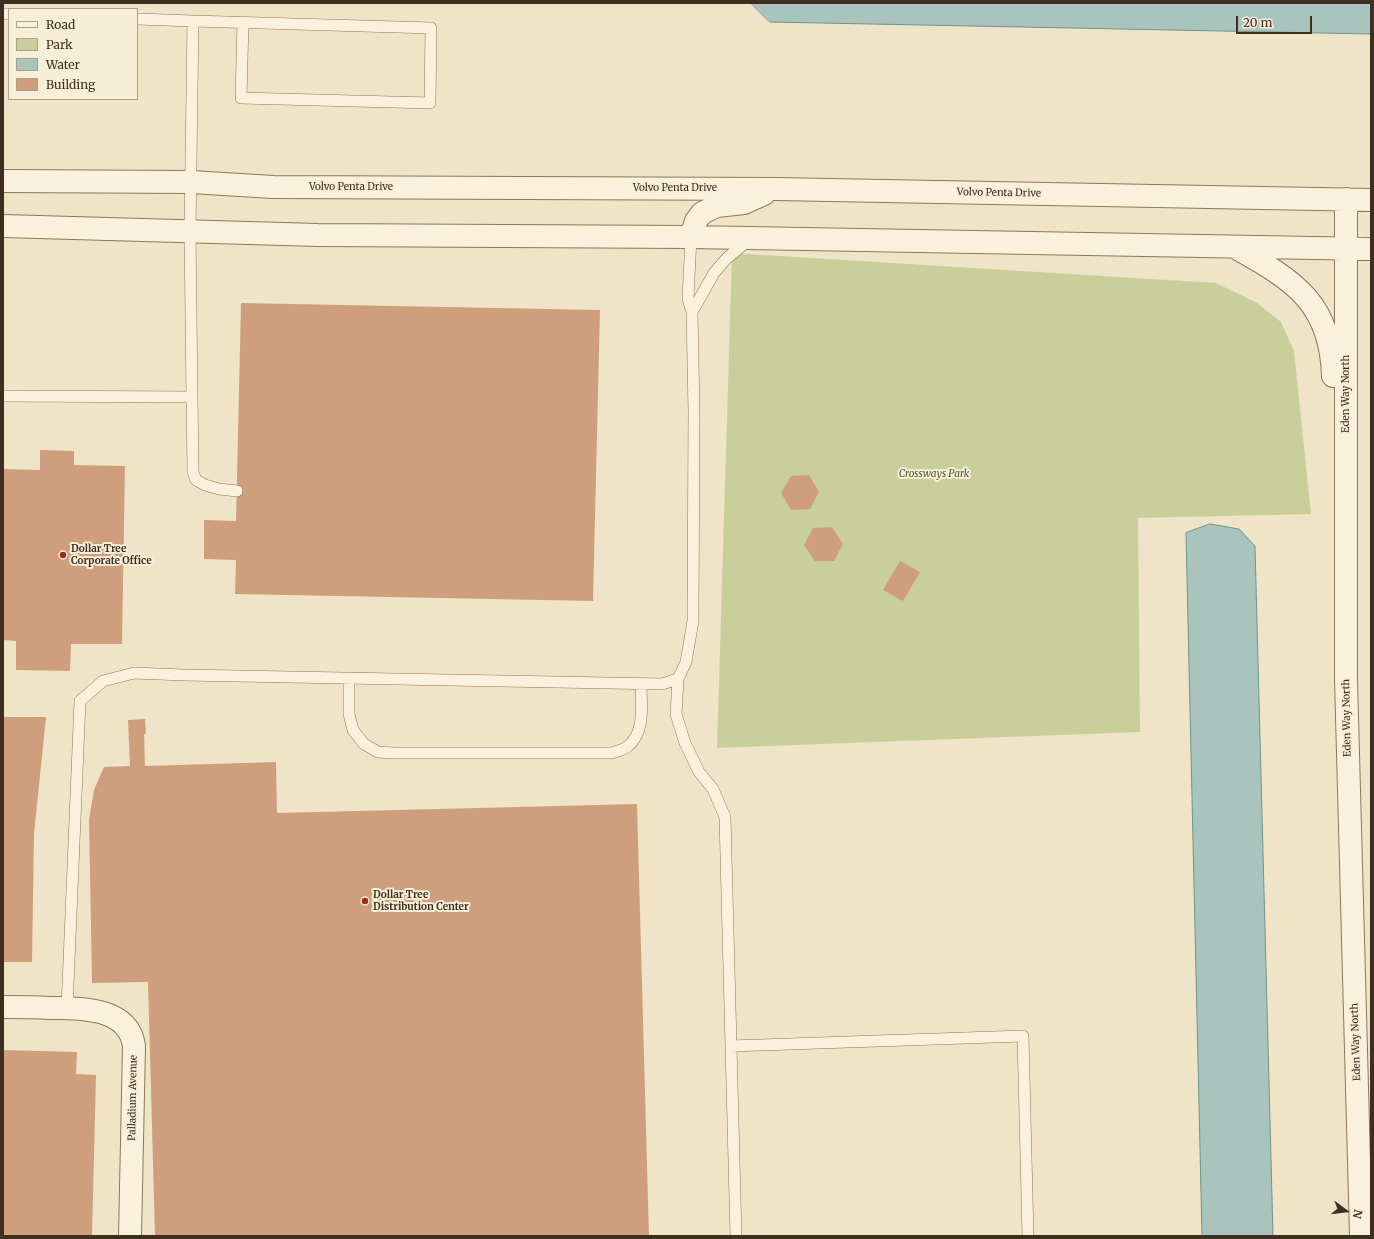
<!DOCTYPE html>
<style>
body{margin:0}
#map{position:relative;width:1374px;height:1239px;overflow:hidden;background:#f0e4c8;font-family:Merriweather,serif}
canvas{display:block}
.frame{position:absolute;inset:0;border:4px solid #3d2e20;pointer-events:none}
.legend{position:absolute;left:8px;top:8px;width:130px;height:92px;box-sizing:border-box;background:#f7eed8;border:1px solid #ada18e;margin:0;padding:5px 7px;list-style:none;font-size:12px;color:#3d2e20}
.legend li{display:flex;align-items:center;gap:8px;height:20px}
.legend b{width:20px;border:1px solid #ada18e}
.north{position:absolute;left:1326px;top:1191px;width:40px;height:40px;-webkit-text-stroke:3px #f7eed8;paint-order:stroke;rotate:105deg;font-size:11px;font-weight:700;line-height:16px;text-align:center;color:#3d2e20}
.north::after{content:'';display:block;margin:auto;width:14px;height:18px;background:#3d2e20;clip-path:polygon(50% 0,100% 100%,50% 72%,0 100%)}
.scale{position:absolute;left:1236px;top:16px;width:76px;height:18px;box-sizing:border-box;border:2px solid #3d2e20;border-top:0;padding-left:5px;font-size:12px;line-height:14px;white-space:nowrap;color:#3d2e20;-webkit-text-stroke:3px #f7eed8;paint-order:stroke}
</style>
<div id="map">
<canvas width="1374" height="1239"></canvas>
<div class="frame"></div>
<ul class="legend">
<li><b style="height:5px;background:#faf1dc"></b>Road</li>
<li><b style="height:11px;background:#c9cf9b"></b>Park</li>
<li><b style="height:11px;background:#a9c4bc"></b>Water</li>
<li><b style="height:11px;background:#cf9f7d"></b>Building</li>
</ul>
<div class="north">N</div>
<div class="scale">20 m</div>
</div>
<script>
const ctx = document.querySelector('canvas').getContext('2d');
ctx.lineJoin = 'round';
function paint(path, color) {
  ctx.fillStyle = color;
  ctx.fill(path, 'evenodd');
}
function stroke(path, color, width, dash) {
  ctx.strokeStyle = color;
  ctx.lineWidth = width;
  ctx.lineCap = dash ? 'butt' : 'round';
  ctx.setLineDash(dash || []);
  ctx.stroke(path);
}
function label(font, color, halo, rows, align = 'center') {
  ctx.font = font + ' Merriweather,serif';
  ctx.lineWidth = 4;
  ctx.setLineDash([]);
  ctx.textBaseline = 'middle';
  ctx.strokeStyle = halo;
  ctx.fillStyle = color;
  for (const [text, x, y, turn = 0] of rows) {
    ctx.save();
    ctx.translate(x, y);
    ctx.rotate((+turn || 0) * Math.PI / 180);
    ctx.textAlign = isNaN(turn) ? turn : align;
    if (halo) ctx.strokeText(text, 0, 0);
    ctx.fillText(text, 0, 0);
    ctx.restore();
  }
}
paint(new Path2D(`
 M732,253L1216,283L1257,303L1281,322L1294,351L1311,514L1138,518L1140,732L717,748Z`), '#c9cf9b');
const water = new Path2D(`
 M751,3H1371V34L770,22Z
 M1210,524L1239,529L1255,546L1273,1236H1202L1186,533Z`);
paint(water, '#a9c4bc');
stroke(water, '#6f938a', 1);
paint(new Path2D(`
 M241,303L600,310L593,601L235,594L236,560L204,559V520L236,521Z
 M40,450L74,451V465L125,466L122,644H71L70,671L16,670V641L3,640V469L40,470Z
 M809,475L819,492L810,509L791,510L781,493L791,476Z
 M832,527L843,544L834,561H815L804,545L813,528Z
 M900,561L920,572L903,601L883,590Z
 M3,717H46L34,834L32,962H3Z
 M145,719L146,734H144L145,766L276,762L277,813L637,804L649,1236H155L148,982L92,983L89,819L94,790L104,767L130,766L128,720Z
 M3,1050L77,1052L76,1074L96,1075L92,1236H3Z`), '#cf9f7d');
const service = new Path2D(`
 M3,14H9
 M193,21L431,28L430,103L241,98L243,23
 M692,312L714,273L727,258L749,240
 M3,396L192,397L190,231L193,21L137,19
 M192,397L193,472L196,480L205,485L219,489L237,491
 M349,678V714L353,730L364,744L378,752L394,753H612C617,751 623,750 627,747C646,733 641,704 641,684
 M678,679L676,714L685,743L699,772L713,789L725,817L736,1236
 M67,1008L80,701L103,681L134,673L184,675L662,684L678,679L686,662L693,621L694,411L692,312L688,299L691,237
 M731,1046L1023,1036L1028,1236`);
const minor = new Path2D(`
 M3,1007C19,1007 34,1007 50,1008C80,1008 129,1007 134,1046L130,1236`);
const tertiary = new Path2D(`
 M3,181L191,182L273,187L776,189L1371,200
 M1346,199V679L1361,1236
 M3,226L318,235L691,237L1371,249
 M691,237L696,221L702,213L717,206L744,203L764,194
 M1238,249C1295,281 1331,304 1333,376`);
stroke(service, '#8d765c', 12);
stroke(minor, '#8d765c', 24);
stroke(tertiary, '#8d765c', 24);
stroke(service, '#faf1dc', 11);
stroke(minor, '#faf1dc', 22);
stroke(tertiary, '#faf1dc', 22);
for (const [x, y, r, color] of [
 [63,555,4,"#9e2a2b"],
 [365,901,4,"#9e2a2b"]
]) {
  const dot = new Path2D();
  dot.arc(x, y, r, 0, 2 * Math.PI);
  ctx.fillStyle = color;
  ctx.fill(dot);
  stroke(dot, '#f7eed8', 1.5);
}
label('10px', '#3d2e20', '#f7eed8', [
 ["Volvo Penta Drive",351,187],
 ["Volvo Penta Drive",675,188],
 ["Volvo Penta Drive",999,193,1],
 ["Eden Way North",1346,394,-90],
 ["Eden Way North",1347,718,-91],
 ["Eden Way North",1356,1042,-92],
 ["Palladium Avenue",133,1098,-89]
]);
label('italic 10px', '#4d5a26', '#f7eed8', [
 ["Crossways Park",934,474]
]);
label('bold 10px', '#3d2e20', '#f7eed8', [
 ["Dollar Tree",71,549],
 ["Corporate Office",71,561],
 ["Dollar Tree",373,895],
 ["Distribution Center",373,907]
], 'left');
</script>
